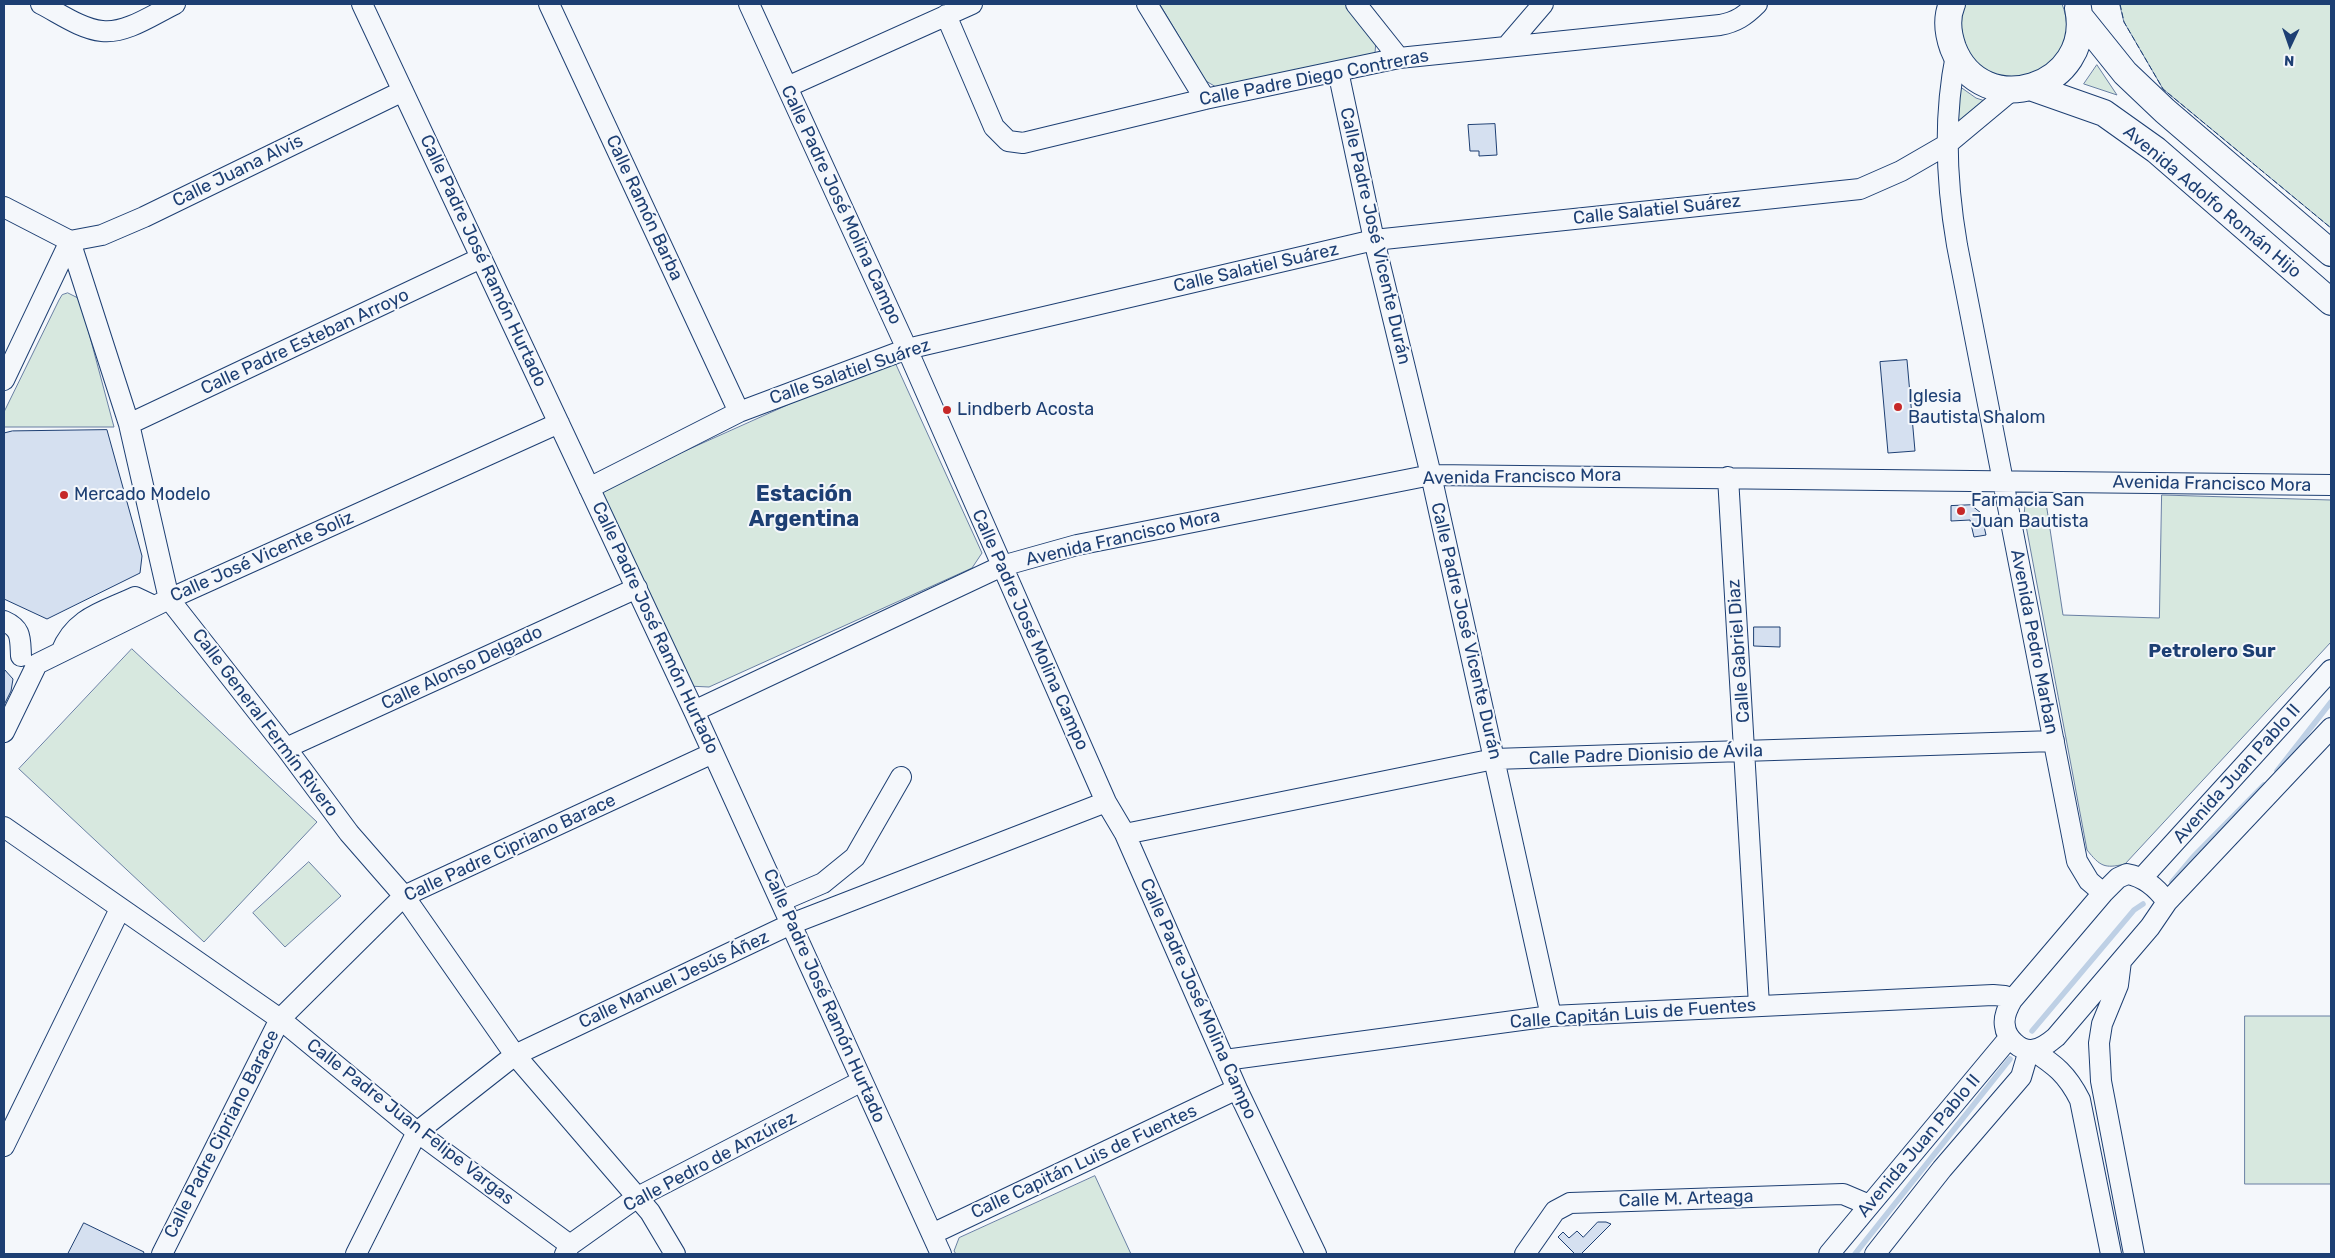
<!DOCTYPE html>
<meta charset="utf-8">
<style>
body{margin:0}
#map{position:relative;width:2335px;height:1258px;overflow:hidden;background:#f4f7fb;font-family:Rubik,sans-serif}
canvas{display:block}
.frame{position:absolute;inset:0;border:5px solid #1d3f73;pointer-events:none}
.north{position:absolute;left:2265px;top:20px;width:50px;height:50px;-webkit-text-stroke:4px #f4f7fb;paint-order:stroke;rotate:183deg;font-size:14px;font-weight:700;line-height:20px;text-align:center;color:#1d3f73}
.north::after{content:'';display:block;margin:auto;width:18px;height:22px;background:#1d3f73;clip-path:polygon(50% 0,100% 100%,50% 72%,0 100%)}
</style>
<div id="map">
<canvas width="2335" height="1258"></canvas>
<div class="frame"></div>
<div class="north">N</div>
</div>
<script>
const ctx = document.querySelector('canvas').getContext('2d');
ctx.lineJoin = 'round';
function paint(path, color) {
  ctx.fillStyle = color;
  ctx.fill(path, 'evenodd');
}
function stroke(path, color, width, dash) {
  ctx.strokeStyle = color;
  ctx.lineWidth = width;
  ctx.lineCap = dash ? 'butt' : 'round';
  ctx.setLineDash(dash || []);
  ctx.stroke(path);
}
function label(font, color, halo, rows, align = 'center') {
  ctx.font = font + ' Rubik,sans-serif';
  ctx.lineWidth = 4;
  ctx.setLineDash([]);
  ctx.textBaseline = 'middle';
  ctx.strokeStyle = halo;
  ctx.fillStyle = color;
  for (const [text, x, y, turn = 0] of rows) {
    ctx.save();
    ctx.translate(x, y);
    ctx.rotate((+turn || 0) * Math.PI / 180);
    ctx.textAlign = isNaN(turn) ? turn : align;
    if (halo) ctx.strokeText(text, 0, 0);
    ctx.fillText(text, 0, 0);
    ctx.restore();
  }
}
const green = new Path2D(`
 M1160,4H1345L1376,41L1375,53L1221,90L1206,81Z
 M1963,4H2062C2068,18 2069,40 2061,54C2058,61 2038,74 2031,79C2022,79 2012,79 2003,77C1968,71 1956,34 1963,4Z
 M2120,4H2331V228L2163,89L2124,22Z
 M2097,65L2117,95L2084,84Z
 M1959,86L1976,98L1985,101L1958,122H1955Z
 M68,293L78,298L82,307L114,427H4V412L59,300L62,295Z
 M893,358L982,553L972,568L709,687L688,686L599,490Z
 M2162,495L2331,500V642L2125,864C2104,869 2100,866 2087,850L2024,515L2025,505L2032,497L2045,496L2063,615L2159,618Z
 M132,649L317,822L204,942L19,769Z
 M309,862L341,896L285,947L253,913Z
 M2245,1016H2331V1184H2245Z
 M1095,1176L1131,1254H956L954,1251L959,1238Z`);
paint(green, '#d7e8df');
stroke(green, '#687fa3', 1);
stroke(new Path2D(`
 M2277,771L2331,702
 M2172,882L2193,857L2264,785
 M2032,1031L2134,910L2143,904
 M1855,1254L2010,1059`), '#bed0e5', 5.5);
const building = new Path2D(`
 M1495,124L1497,155L1479,156V151H1470L1468,125Z
 M1907,360L1915,451L1888,453L1880,362Z
 M107,430L142,556L140,573L47,619L4,599V433L12,431Z
 M1971,505L1981,513L1986,535L1974,537L1970,520L1951,521V506Z
 M1754,627H1780V647L1754,646Z
 M4,669L13,679L11,691L4,705Z
 M1598,1222H1606L1611,1224L1581,1254H1575L1558,1237L1563,1232L1569,1238L1577,1231L1583,1237Z
 M84,1223L144,1252L143,1254H68Z`);
paint(building, '#d5e0f0');
stroke(building, '#1d3f73', 1);
const minor = new Path2D(`
 M41,4C59,13 81,29 102,31C126,34 154,14 175,4
 M362,4L694,711L941,1254
 M549,4L739,412
 M749,4L907,349L1106,802L1125,834L1237,1089L1316,1254
 M1147,4L1205,99
 M1356,4L1399,58
 M946,15L994,127L1008,141L1023,143L1205,99L1399,58L1720,25C1736,22 1745,16 1757,4
 M1507,46L1543,4
 M1956,55C1943,119 1946,181 1957,245L2077,861L2089,881L2103,893
 M1338,71L1374,240L1431,475L1551,1016
 M787,87L972,4
 M4,207L70,241L129,424L169,599L286,748L349,833L404,896L515,1055L650,1212L675,1254
 M4,380L70,241L102,235L144,217L403,91
 M129,424L481,258
 M1728,477L1759,1005
 M589,488L739,412L907,349L1374,240L1860,189L1901,171L1946,145L2012,90
 M4,621C22,629 20,638 21,656
 M61,652C75,617 103,612 135,597L154,606
 M694,711L1002,566L1077,545L1431,475L2331,485
 M4,732L37,664L169,599L559,423
 M286,748L637,588
 M4,827L280,1019L417,1132L570,1245
 M1125,834L1494,759L2054,741
 M2127,874C2145,877 2157,888 2167,902L2150,927L2056,1037C2049,1043 2041,1049 2032,1050C2020,1051 2006,1038 2005,1026C2003,1017 2008,1007 2012,1000L2103,893L2118,878Z
 M2142,878L2331,670
 M781,901L823,883L855,857L901,777
 M2167,902L2331,728
 M2121,961L2118,985L2102,1024L2099,1043L2101,1081L2134,1254
 M2032,1050C2055,1065 2067,1074 2080,1100L2111,1254
 M1225,1060L1551,1016L1993,995L2005,996L2012,1000
 M4,1146L120,909
 M932,1234L1237,1089
 M162,1254L280,1019L404,896L713,753
 M356,1254L417,1132L515,1055L791,924L1106,802
 M565,1254L570,1245L636,1198L862,1081
 M1525,1254L1555,1211L1570,1203L1843,1194L1869,1205
 M1829,1254L2009,1038
 M1875,1254L1942,1169L2021,1077L2029,1050`);
const major = new Path2D(`
 M1952,4C1946,18 1948,34 1953,48C1982,123 2095,88 2078,8
 M2080,17L2125,73L2165,111L2331,253
 M2033,88L2104,113L2156,150L2331,302`);
stroke(minor, '#1d3f73', 22);
stroke(major, '#1d3f73', 28);
stroke(minor, '#f4f7fb', 20);
stroke(major, '#f4f7fb', 26);
stroke(new Path2D(`
 M2120,4L2124,22L2163,89L2331,228`), '#1d3f73', 1, [6, 2.5]);
for (const [x, y, r, color] of [
 [1898,407,5,"#c62828"],
 [947,410,5,"#c62828"],
 [64,495,5,"#c62828"],
 [1961,511,5,"#c62828"]
]) {
  const dot = new Path2D();
  dot.arc(x, y, r, 0, 2 * Math.PI);
  ctx.fillStyle = color;
  ctx.fill(dot);
  stroke(dot, '#f4f7fb', 2);
}
label('18px', '#1d3f73', '#f4f7fb', [
 ["Calle Padre Diego Contreras",1314,78,-11],
 ["Calle Juana Alvis",238,171,-26],
 ["Avenida Adolfo Román Hijo",2212,202,40],
 ["Calle Padre José Molina Campo",841,205,65],
 ["Calle Ramón Barba",644,208,65],
 ["Calle Salatiel Suárez",1657,210,-6],
 ["Calle Padre José Vicente Durán",1375,236,77],
 ["Calle Padre José Ramón Hurtado",483,261,65],
 ["Calle Salatiel Suárez",1256,268,-13],
 ["Calle Padre Esteban Arroyo",305,342,-25],
 ["Calle Salatiel Suárez",850,372,-19],
 ["Avenida Francisco Mora",1522,477,-1],
 ["Avenida Francisco Mora",2212,484,1],
 ["Avenida Francisco Mora",1123,538,-13],
 ["Calle José Vicente Soliz",262,557,-24],
 ["Calle Padre José Ramón Hurtado",655,628,65],
 ["Calle Padre José Molina Campo",1030,630,66],
 ["Calle Padre José Vicente Durán",1466,631,77],
 ["Avenida Pedro Marban",2034,642,79],
 ["Calle Gabriel Diaz",1739,651,-94],
 ["Calle Alonso Delgado",462,668,-25],
 ["Calle General Fermín Rivero",265,723,53],
 ["Calle Padre Dionisio de Ávila",1646,755,-2],
 ["Avenida Juan Pablo II",2237,774,-48],
 ["Calle Padre Cipriano Barace",510,848,-25],
 ["Calle Manuel Jesús Áñez",674,980,-25],
 ["Calle Padre José Ramón Hurtado",824,996,66],
 ["Calle Padre José Molina Campo",1198,999,66],
 ["Calle Capitán Luis de Fuentes",1633,1014,-4],
 ["Calle Padre Juan Felipe Vargas",410,1122,38],
 ["Calle Padre Cipriano Barace",222,1134,-63],
 ["Avenida Juan Pablo II",1919,1146,-50],
 ["Calle Pedro de Anzúrez",710,1162,-28],
 ["Calle Capitán Luis de Fuentes",1084,1162,-25],
 ["Calle M. Arteaga",1686,1199,-2]
]);
label('18px', '#1d3f73', '#f4f7fb', [
 ["Iglesia",1908,397],
 ["Bautista Shalom",1908,418],
 ["Lindberb Acosta",957,410],
 ["Mercado Modelo",74,495],
 ["Farmacia San",1971,501],
 ["Juan Bautista",1971,522]
], 'left');
label('bold 19px', '#1d3f73', '#f4f7fb', [
 ["Petrolero Sur",2212,652]
]);
label('bold 22px', '#1d3f73', '#f4f7fb', [
 ["Estación",804,495],
 ["Argentina",804,520]
]);
</script>
